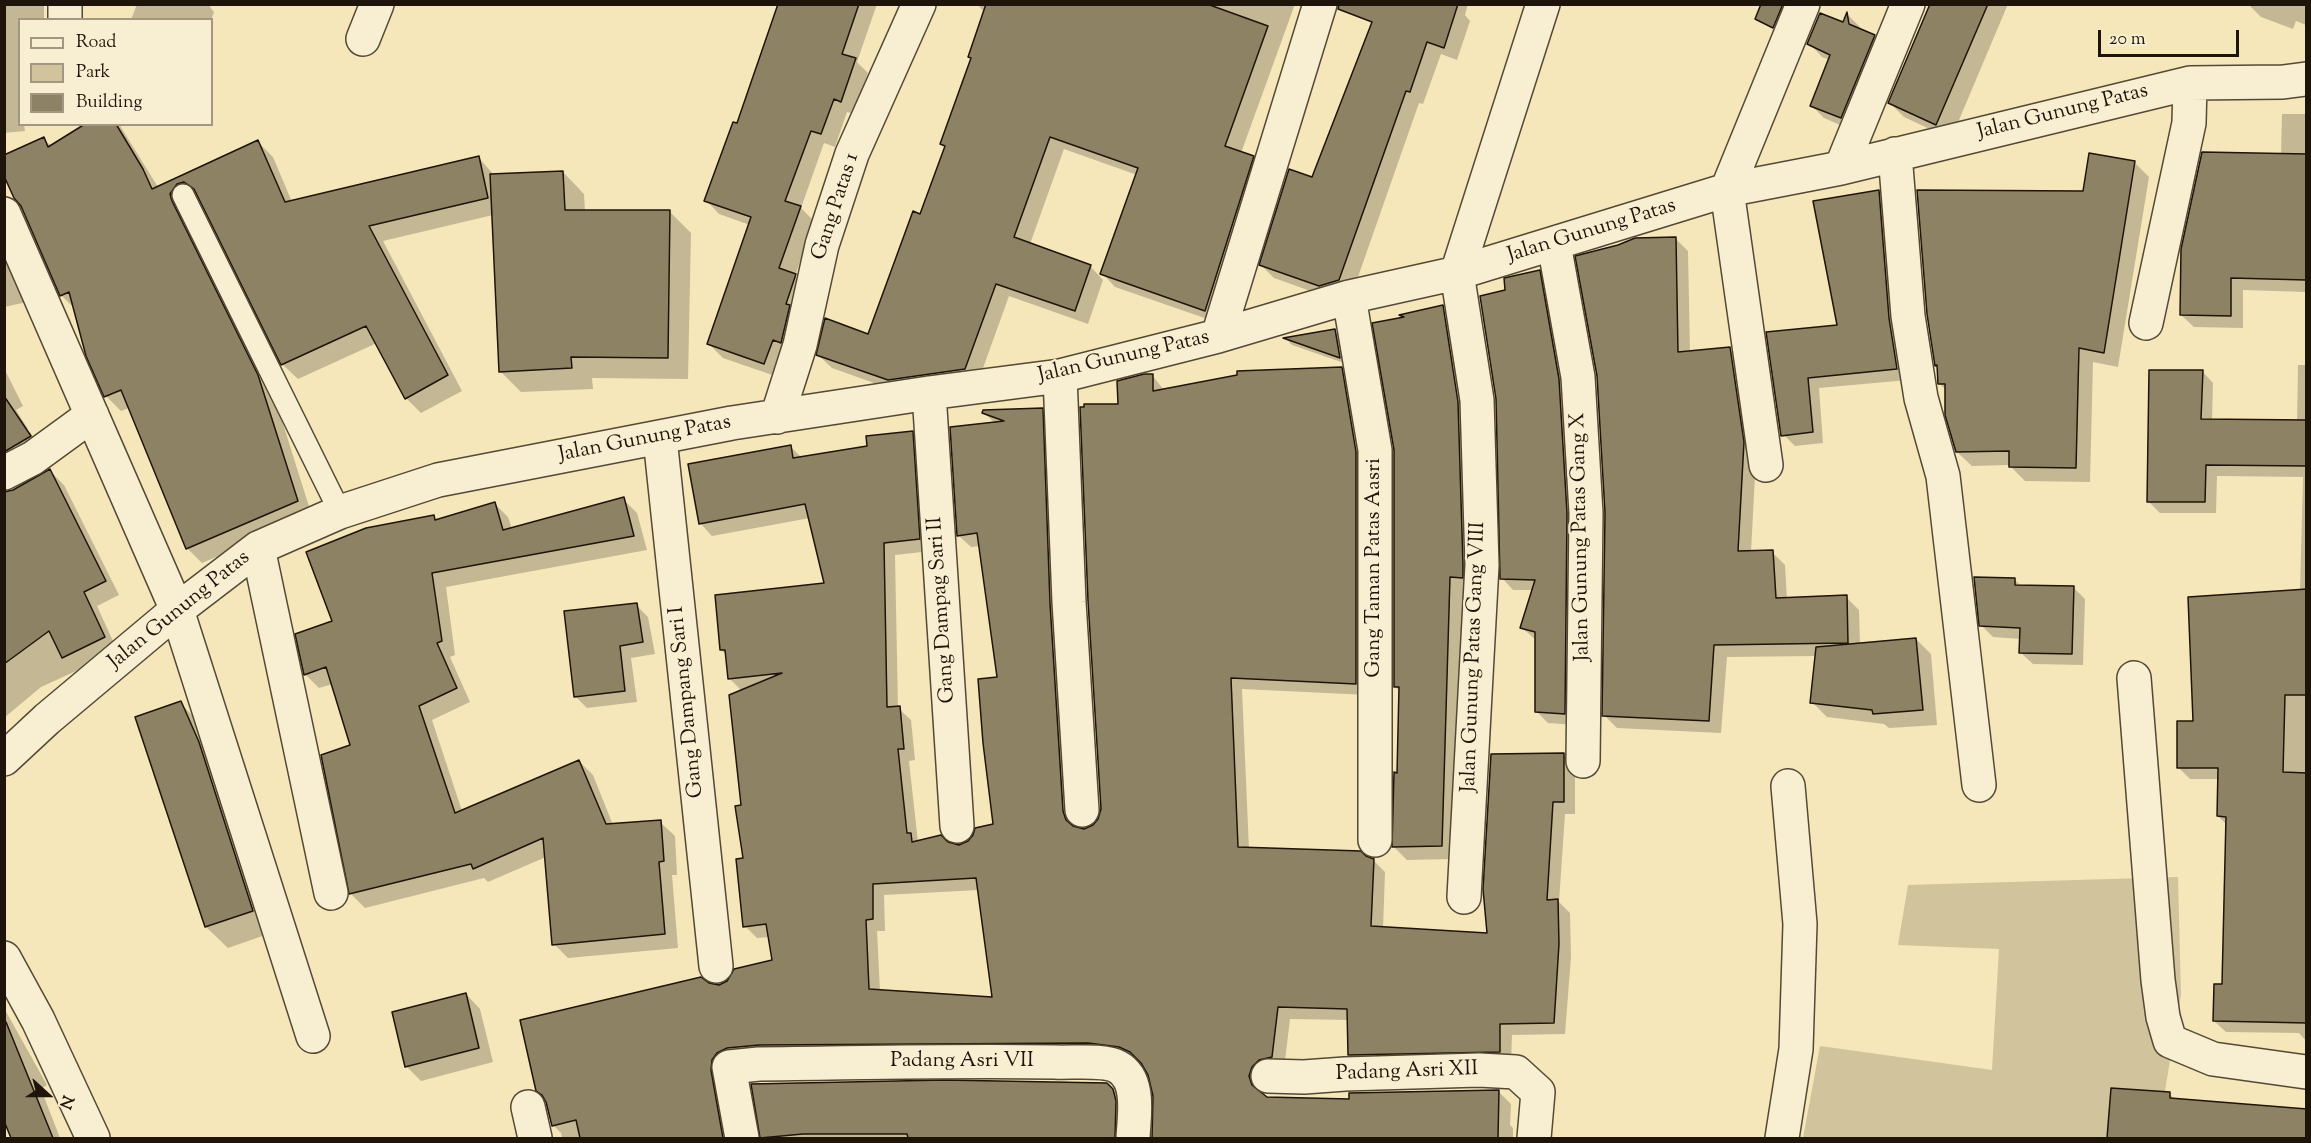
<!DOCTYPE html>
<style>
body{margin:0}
#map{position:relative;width:2311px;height:1143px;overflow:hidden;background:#f5e7b9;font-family:"Sorts Mill Goudy",serif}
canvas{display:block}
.frame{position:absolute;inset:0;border:6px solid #1f1409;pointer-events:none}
.legend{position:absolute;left:18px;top:18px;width:195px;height:108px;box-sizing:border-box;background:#f8efd2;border:2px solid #a19782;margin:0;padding:8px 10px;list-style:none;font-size:18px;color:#1f1409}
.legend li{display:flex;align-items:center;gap:12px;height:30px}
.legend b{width:30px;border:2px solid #a19782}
.north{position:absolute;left:18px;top:1065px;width:60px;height:60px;-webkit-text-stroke:4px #f8efd2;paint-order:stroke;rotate:111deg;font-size:16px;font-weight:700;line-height:24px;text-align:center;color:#1f1409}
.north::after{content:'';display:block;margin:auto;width:21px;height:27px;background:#1f1409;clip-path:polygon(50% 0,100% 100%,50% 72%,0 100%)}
.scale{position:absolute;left:2098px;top:30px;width:141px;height:27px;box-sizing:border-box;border:3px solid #1f1409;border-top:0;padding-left:8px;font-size:18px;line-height:21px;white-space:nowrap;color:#1f1409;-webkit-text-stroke:4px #f8efd2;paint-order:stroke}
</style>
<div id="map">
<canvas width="2311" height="1143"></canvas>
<div class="frame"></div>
<ul class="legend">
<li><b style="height:8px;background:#f8efd2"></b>Road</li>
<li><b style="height:16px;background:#d1c39b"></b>Park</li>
<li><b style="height:16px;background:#8e8265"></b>Building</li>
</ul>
<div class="north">N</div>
<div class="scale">20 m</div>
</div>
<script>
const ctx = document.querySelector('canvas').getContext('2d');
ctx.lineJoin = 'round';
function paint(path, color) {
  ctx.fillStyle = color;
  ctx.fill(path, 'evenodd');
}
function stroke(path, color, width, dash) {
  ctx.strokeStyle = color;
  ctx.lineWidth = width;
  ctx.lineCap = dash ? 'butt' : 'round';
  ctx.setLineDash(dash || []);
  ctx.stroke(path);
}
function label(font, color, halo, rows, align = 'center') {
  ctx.font = font + ' "Sorts Mill Goudy",serif';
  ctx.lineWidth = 4.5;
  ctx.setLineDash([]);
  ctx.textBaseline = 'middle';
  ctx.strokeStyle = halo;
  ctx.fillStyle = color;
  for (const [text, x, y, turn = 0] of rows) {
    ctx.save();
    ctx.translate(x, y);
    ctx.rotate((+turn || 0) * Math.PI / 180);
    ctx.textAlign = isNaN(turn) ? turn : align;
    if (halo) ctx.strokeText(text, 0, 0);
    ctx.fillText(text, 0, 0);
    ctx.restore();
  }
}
paint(new Path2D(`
 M2178,877L2181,995L2157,1138H1803L1820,1046L1992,1070L1999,949L1898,945L1908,885Z`), '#d1c39b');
paint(new Path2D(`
 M4,4H44V20H20V124H24L25,131L4,133Z
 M137,4H211L210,7L214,12L211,20H131Z
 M784,4H877L857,62L868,73L854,114L847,112L835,147L824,143L801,208L814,221L795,276L809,289L778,377L723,358L709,344L750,225L719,214L706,200L738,125Z
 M977,4H1295L1241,153L1253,157L1266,171L1219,323L1115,287L1102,273L1137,175L1064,149L1030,244L1090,266L1103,280L1088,324L1009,296L978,382L902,393L832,368L818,355L869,336L921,216L946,148L942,144L972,59L985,13Z
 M1378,4H1468L1465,15L1470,21L1457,60L1441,54L1423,104L1419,103L1352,294L1333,299L1274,278L1261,265L1313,179Z
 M1932,4H2008L1951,139L1904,117L1890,103Z
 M2251,4H2306V25L2296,21L2293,29L2261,17L2250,6Z
 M1848,15L1860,27V31L1874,36L1887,49L1854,131L1824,118L1811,105L1830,60L1822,57L1809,43L1844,24Z
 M2282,114H2306V292L2243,290V328L2194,327L2181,315L2281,155Z
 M88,124H119L158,187L258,142L273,157L292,202L479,158L495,176L563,172L584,194L585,211L670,212L691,233L688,379L592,378L593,389L521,392L500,371L493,215L383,241L462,391L421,413L406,398L377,343L298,379L282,364L200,197L193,198L273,392L312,516L202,563L187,548L129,408L121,411L106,396L88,355L75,309L61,295L44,139L52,147Z
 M2134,162L2149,177L2118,367L2093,362L2090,482L2025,481L2009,465L1972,466L1957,452L1946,390L1939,383V367L1936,365L2084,193Z
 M1879,192L1890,203L1908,380L1819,388L1823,443L1795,446L1784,435L1768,333L1839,327Z
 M1675,238L1688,251L1690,352L1730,349L1743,361L1756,456L1751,552H1772L1785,565L1787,599L1846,597L1859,610L1860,644L1916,639L1931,654L1937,725L1889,728L1884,724L1827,717L1812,702L1817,656L1727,657L1721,733L1617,728L1604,715Z
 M4,251L27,302L4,307Z
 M1539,271L1551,283L1570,392L1576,725L1548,723L1537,712L1536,640L1521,627L1533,590H1513L1502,578L1507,291Z
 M1443,306L1456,320L1475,590H1463L1455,859L1407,860L1394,847L1399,774L1400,691L1395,687L1404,319L1402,316Z
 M1335,331L1342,338L1347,364L1292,345L1286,339Z
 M2298,365H2306V1041L2299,1033L2226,1032L2214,1021L2224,986L2227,825L2218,816L2219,779H2190L2178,767L2195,722L2300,591L2303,477L2217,476L2216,513H2160L2148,501L2202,371L2213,383L2212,421L2297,422Z
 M4,368L23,406L16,410L28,429L4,434Z
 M1341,368L1354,381L1368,465V695L1242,689L1249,849L1373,860L1385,872L1383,929L1489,935L1563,754L1575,767V814H1565L1559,902L1570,913L1571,957L1565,1034L1512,1035L1511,1064L1362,1067L1350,1055L1349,1020L1290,1019L1284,1069L1261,1089L1262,1095L1267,1098L1351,1100L1498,1091L1511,1104L1510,1125L1513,1128V1138H1153L1155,1099L1149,1074L1144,1064L1129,1058L740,1060L732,1138H562L561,1133L553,1125L708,985L719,986L774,961L770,937L757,938L745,926L742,691L729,678L727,655L721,650L825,584L810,518L712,536L700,523L790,446L802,458L869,448L912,433L924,445L931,551L895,555L898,708L911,720L915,760L909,761L918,842L959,846L969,842L995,825L999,678L981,546L971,547L958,535L995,423L984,413L1042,410L1054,422L1075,825L1076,829L1084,830L1094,827L1100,820L1102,809L1119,406L1152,375L1164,390ZM979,890L994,999L880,991L877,931H885L884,895Z
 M30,432L36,442L4,448V437Z
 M50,471L64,485L119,595L97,606L118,652L41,687L4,718V496Z
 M623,499L637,513L647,550L446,587L455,655L450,657L470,702L432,720L462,811L579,761L593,775L613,825L660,822L675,836L677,875H672L678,948L568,958L554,944L546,857L488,882L484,878L365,908L351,894V746L333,684L319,688L305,674L334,622L433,516L437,521L494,503L508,517L512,529Z
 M2015,580L2021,586L2073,587L2085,599L2083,665L2033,664L2021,653V639L1993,637L1981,625Z
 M636,605L648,617L655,654L631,658L637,702L587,708L575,696Z
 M180,703L201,724L274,932L228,948L206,927Z
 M466,994L480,1009L493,1062L421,1081L406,1066Z
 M4,1008L47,1085L41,1089L60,1138H13L4,1117Z
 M944,1082H1095L1108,1085L1120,1097L1126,1138H763L762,1137Z
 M2112,1090L2170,1094L2176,1101L2306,1115V1138H2108Z`), '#0003');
const building = new Path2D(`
 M778,4H859L842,54L856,58L841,102L834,99L821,134L811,131L785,201L801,206L779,268L796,274L786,304L790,305L781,343L773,340L764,364L707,344L751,217L704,201L733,122L737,123Z
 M986,4H1207L1268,26L1225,146L1254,156L1205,311L1100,274L1138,168L1050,137L1014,237L1091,265L1075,311L996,284L965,369L888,380L816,355L825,318L868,334L913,211L920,214L945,146L940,144L971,58L968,57Z
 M1339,4H1458L1444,48L1427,42L1410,92L1406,91L1339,280L1319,286L1259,265L1289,169L1312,177L1372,22L1338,9Z
 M1761,4H1783L1773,28L1755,19Z
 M1930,4H1988L1936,125L1888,103Z
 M1847,12L1849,24L1875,35L1841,118L1810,106L1830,55L1807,44L1820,13L1843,22Z
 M85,124H116L143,169L152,189L258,140L285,202L479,156L488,198L369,226L448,375L405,399L366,326L281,365L194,189L184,182L177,184L170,194L172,201L258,375L298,501L186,549L121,390L104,397L86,356L69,292L60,296L21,206L14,198L4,176V155L44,137L48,147Z
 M2202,152L2307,154L2306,280L2231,278V316L2180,315L2181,249Z
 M2089,153L2135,161L2104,353L2079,348L2076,468L2009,467V451L1956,452L1945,415V384H1938L1937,365L1935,366L1927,314L1917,190L2083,191Z
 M563,171L565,210H670L668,358L571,357L572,368L499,372L490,174Z
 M1879,190L1889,318L1897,369L1808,378L1813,432L1781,436L1766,332L1837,325L1813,201Z
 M1676,237L1678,352L1730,347L1744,442L1738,551L1773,550L1776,598L1847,595L1848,643L1714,645L1709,721L1602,716L1605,513L1597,376L1575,256L1618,245L1635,238Z
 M1540,270L1559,379L1567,513L1565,714L1535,712V632L1520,628L1535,580L1500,579L1496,399L1480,296L1505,290L1504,278Z
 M1443,305L1458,402L1463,565V578L1450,577L1442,846L1392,847L1394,772L1397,773L1399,687H1394V450L1372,323L1404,317L1399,315Z
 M1335,329L1340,358L1283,338Z
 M1342,367L1356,452V684L1231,678L1238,847L1361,851L1366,856L1374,859L1371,926L1487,933L1483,889L1491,754L1564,753V802H1553L1547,900L1558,899L1559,944L1554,1023L1500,1024V1052L1348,1055L1347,1009L1278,1007L1272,1057L1259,1060L1252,1067L1249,1076L1252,1085L1267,1097L1349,1099V1093L1499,1090L1498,1138H1152L1153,1096L1148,1075L1141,1063L1130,1052L1119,1047L1088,1043L759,1045L727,1048L717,1053L712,1060L711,1070L723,1138H580L576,1120L552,1126L546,1102L542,1095L536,1091L520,1020L701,977L709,983L719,985L727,981L734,969L772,960L766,924L743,927L736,859L743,858L735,806L741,805L729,695L782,673L728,679L725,650H720L715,595L824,583L805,504L699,524L688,464L791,445L793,458L867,446L866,436L913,431L920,539L884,543L887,707L900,706L904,749H898L907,833H911L912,842L941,835L948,842L959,845L968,841L973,835L975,828L993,824L983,743L978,679L997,677L977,533L957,536L950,427L1004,421L982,413L983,410L1043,408L1050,603L1063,811L1066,820L1073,826L1084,829L1093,825L1098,819L1101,809L1088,601L1080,407H1084V404H1118L1117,381L1144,374H1153V391L1237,375V371ZM976,878L992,997L869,989L866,920L873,919V884Z
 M2149,370H2203L2201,419L2307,420V466L2206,465L2205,502H2147Z
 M4,396L31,436L4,452Z
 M50,469L106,581L84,592L105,637L62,658L49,631L4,664V492L13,490Z
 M624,497L634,536L432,573L442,641L437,643L457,688L419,706L455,813L579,760L606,824L661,820L664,861L659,862L665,934L552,945L543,838L473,869L471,864L349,894L321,755L350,745L326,667L304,675L295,634L332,621L306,552L366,528L434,515L435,520L495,502L503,530Z
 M1974,577L2015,578V585L2074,586L2072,654L2019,653L2020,628L1979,626Z
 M2307,589V695H2285L2283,772L2307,773V1023L2213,1021L2214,984H2222L2226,817L2217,816L2218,768H2177V721H2193L2188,597Z
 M637,603L643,642L620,646L625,691L574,697L564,611Z
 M1916,638L1923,710L1873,714L1872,710L1810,703L1816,647Z
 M181,701L199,742L253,911L205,927L135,717Z
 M466,993L479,1048L405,1067L392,1012Z
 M4,1022H6L53,1138H11L4,1121Z
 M944,1080L1107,1083L1113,1089L1116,1101L1115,1138H908L907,1134H803L760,1138L751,1084Z
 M2111,1088L2170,1092V1098L2307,1109V1138H2107Z`);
paint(building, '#8e8265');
stroke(building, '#1f1409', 1.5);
const lane = new Path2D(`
 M183,195L340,512`);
const street = new Path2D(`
 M65,4V20
 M363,39L377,4
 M1895,154L1908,316L1921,398L1943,476L1979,785
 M1841,168L1908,4
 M4,214L177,610L313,1036
 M1554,244L1578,377L1586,513L1583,761
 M1349,297L1375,450V840
 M2146,323L2189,123L2190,83
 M1218,336L1320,4
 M1060,376L1069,602L1082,810
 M929,393L957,826
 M777,417L800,345L822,245L852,154L919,4
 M660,438L716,966
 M1766,465L1727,190L1803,4
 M4,473L33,458L92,415
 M258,548L331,893
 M2134,678L2158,980L2163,1017L2170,1041L2213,1059L2306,1072
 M4,759L47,719L177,610L258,548L340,512L438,480L732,423L929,393L1060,376L1218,336L1349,297L1457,273L1727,190L1841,168L2190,83L2283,82L2306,79
 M1464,897L1482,565L1477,400L1457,273L1543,4
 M4,958L38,1020L93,1138
 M1268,1076L1304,1077L1345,1074L1479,1070L1516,1072L1538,1092L1534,1138
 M528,1107L535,1138
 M742,1138L729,1067L759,1064C858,1063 956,1060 1055,1062C1070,1063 1105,1059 1118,1067C1141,1080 1134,1116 1133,1138
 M1782,1138L1796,1049L1800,924L1788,786`);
stroke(lane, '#544935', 24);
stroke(street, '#544935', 36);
stroke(lane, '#f8efd2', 21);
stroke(street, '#f8efd2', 33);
label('21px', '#1f1409', '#f8efd2', [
 ["Jalan Gunung Patas",2063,113,-14],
 ["Gang Patas 1",837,207,-72],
 ["Jalan Gunung Patas",1592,232,-17],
 ["Jalan Gunung Patas",1124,358,-13],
 ["Jalan Gunung Patas",645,440,-11],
 ["Jalan Gunung Patas Gang X",1582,537,-91],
 ["Gang Taman Patas Aasri",1375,568,-90],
 ["Gang Dampag Sari II",943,610,-94],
 ["Jalan Gunung Patas",180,611,-39],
 ["Jalan Gunung Patas Gang VIII",1475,657,-88],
 ["Gang Dampang Sari I",688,702,-96],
 ["Padang Asri VII",962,1062],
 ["Padang Asri XII",1407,1073,-2]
]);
</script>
